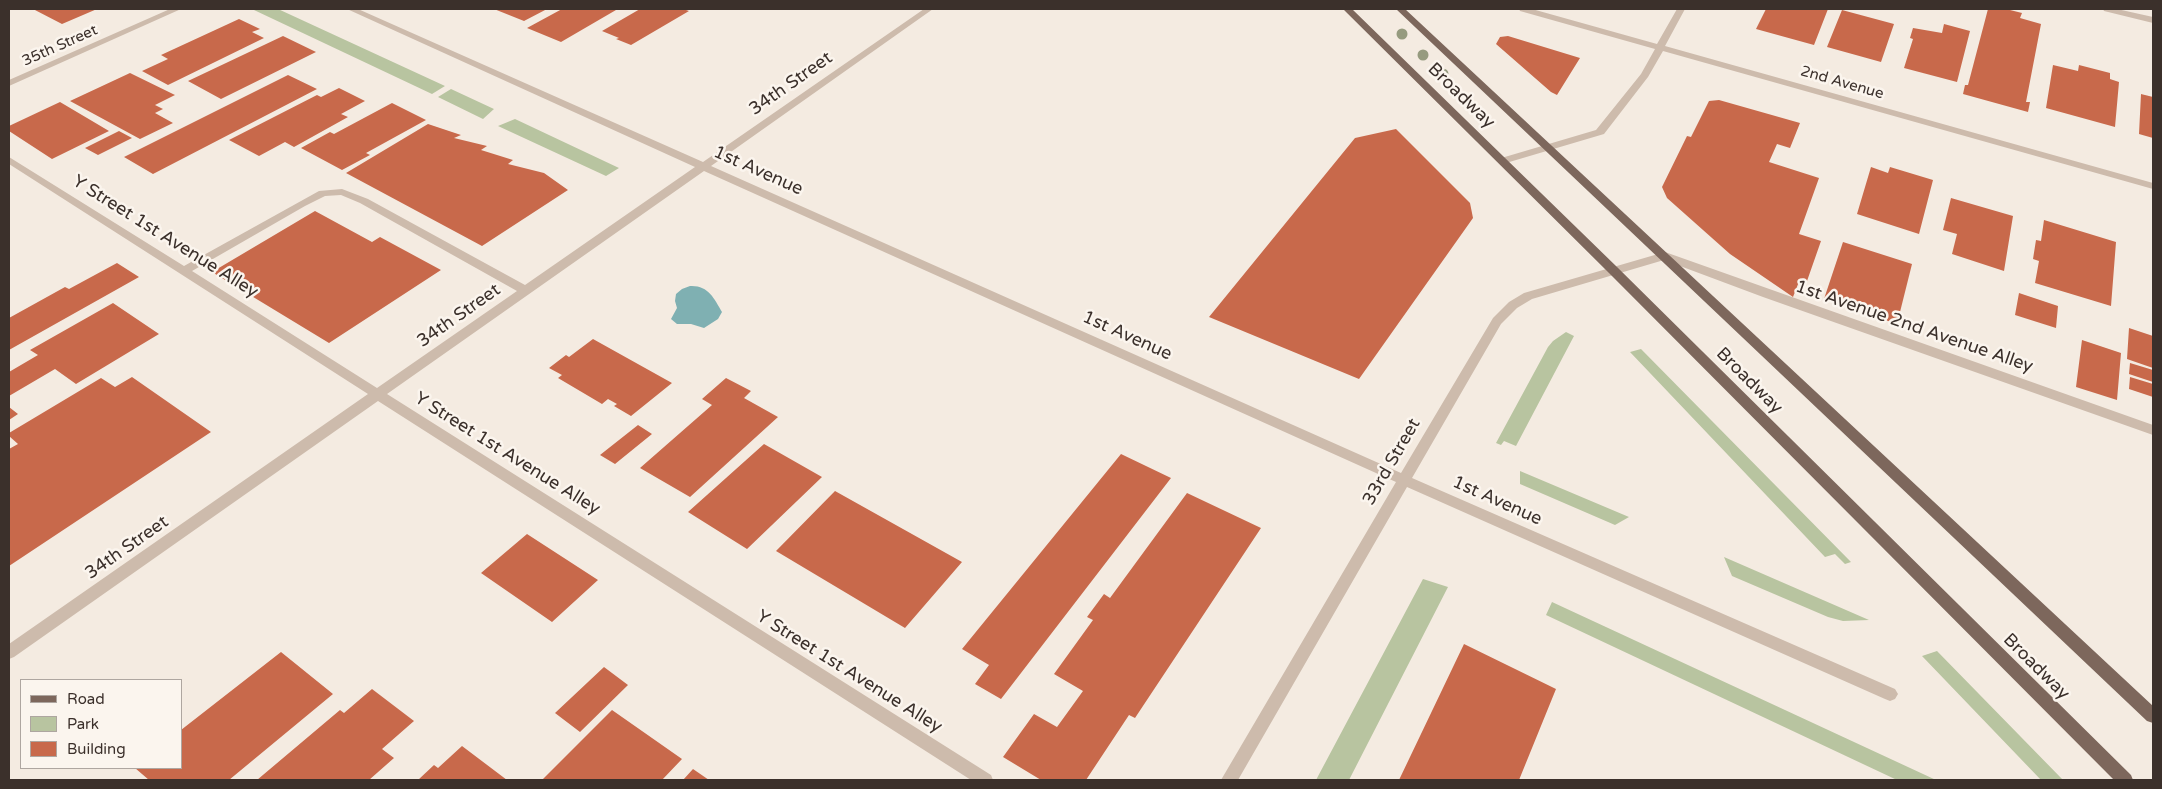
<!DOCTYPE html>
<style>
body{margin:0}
#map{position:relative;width:2162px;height:789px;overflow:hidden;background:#f4ebe1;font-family:"Varela Round",sans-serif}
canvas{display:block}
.frame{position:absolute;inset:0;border:10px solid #3b302b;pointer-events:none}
.legend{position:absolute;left:20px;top:679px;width:162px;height:90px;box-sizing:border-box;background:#fbf5ee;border:1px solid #aea6a0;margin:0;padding:6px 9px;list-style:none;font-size:15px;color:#3b302b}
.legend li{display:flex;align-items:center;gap:10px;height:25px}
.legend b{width:25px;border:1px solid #aea6a0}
</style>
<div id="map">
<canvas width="2162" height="789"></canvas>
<div class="frame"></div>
<ul class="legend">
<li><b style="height:6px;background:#7d675c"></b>Road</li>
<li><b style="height:14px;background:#b8c4a0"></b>Park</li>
<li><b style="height:14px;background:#c8694b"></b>Building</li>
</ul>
</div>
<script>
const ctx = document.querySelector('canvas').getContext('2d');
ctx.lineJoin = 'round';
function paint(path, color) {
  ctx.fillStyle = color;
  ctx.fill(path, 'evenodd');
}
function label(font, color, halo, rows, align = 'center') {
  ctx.font = font + ' "Varela Round",sans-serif';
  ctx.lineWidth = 5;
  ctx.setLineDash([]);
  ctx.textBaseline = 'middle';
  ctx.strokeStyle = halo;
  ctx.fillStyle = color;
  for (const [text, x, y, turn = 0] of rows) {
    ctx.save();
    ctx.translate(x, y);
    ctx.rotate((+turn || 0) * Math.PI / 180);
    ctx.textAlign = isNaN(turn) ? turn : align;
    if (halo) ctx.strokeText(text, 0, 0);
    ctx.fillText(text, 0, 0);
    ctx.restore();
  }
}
paint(new Path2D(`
 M257,9H278L445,86L432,94L254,10Z
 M451,89L494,109L483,119L438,97Z
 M515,119L619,168L606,176L498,126Z
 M1566,332L1574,336L1516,446L1504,441L1501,445L1496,443L1548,347L1553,341Z
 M1641,349L1851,562L1845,564L1835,554L1825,557L1630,352Z
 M1520,471L1629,517L1615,525L1520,484Z
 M1724,557L1869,620L1843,621L1828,617L1732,576Z
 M1423,579L1448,587L1349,780H1316Z
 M1552,602L1936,780H1897L1546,615Z
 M1937,651L2063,780H2041L1922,656Z`), '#b8c4a0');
paint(new Path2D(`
 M690,286C708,285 714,298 722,312L718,319L704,328L691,324H677L671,319L677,308L675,301L676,294L682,289Z`), '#7fb0b2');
paint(new Path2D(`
 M33,9H97L62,24Z
 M494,9H547L524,21Z
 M562,9H613L616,10L561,42L527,28Z
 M640,9H683L689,11L631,45L616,39L619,38L602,31Z
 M1766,9H1828L1814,45L1756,29Z
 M1988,9H2006L2022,13L2020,18L2041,24L2026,102H2030L2028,112L1963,94L1965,85H1968Z
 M1842,10L1894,24L1881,62L1827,47Z
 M239,19L260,29L252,32L264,38L168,85L142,71L168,59L161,55Z
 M1944,24L1970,31L1957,82L1904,68L1913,39L1910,38L1913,28L1942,33Z
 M283,36L316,52L221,99L188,81Z
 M1508,36L1580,58L1557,95L1551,92L1496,44L1500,37Z
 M2053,65L2078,71L2079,65L2110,73V79L2119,82L2115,127L2046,108Z
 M130,73L175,95L155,105L163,109L155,113L173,123L140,139L70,101Z
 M288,75L317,89L153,174L124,157Z
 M339,88L365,101L341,114L348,117L294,147L285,142L259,156L229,140L317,95L321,97Z
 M2141,94L2153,97V138L2139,134Z
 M1719,100L1800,123L1790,148L1777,144L1769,162L1819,178L1799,234L1821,241L1807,281L1800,279L1793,297L1730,254L1667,198L1662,187L1687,136L1691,137L1709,101Z
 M60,102L109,131L52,159L9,131V126Z
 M392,103L426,120L366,153L370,155L342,170L301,148L330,132L334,134Z
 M428,124L461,135L454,138L487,146L481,150L513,160L508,164L544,173L568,190L482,246L346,173Z
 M1396,129L1470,203L1473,218L1359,379L1209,317L1355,138Z
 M119,131L132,138L98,155L85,148Z
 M1871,167L1888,173L1890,167L1933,180L1919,234L1857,214Z
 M1951,198L2013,216L2004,271L1952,254L1957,234L1943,230Z
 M315,211L372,242L380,237L441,270L329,343L212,272Z
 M2044,220L2116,242L2111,306L2035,283L2039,261L2033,259L2036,240L2041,241Z
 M1843,242L1912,264L1897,324L1824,299Z
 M117,263L139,277L9,350V318L65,287L69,289Z
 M2019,293L2058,306L2056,328L2015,315Z
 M113,303L159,334L76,384L55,369L9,396V372L38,355L30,350Z
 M2129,328L2153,336V368L2127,359Z
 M593,339L672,383L631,416L614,406L617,404L608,399L602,404L558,378L562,375L549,368L566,355L569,357Z
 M2082,340L2121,353L2117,400L2076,387Z
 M2130,363L2153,370V382L2129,374Z
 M132,377L211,432L9,566V449L18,444L9,436V433L101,378L115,387Z
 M2130,377L2153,384V397L2129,389Z
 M726,378L751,391L744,398L778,417L690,497L640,468L712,405L702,399Z
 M9,407L18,414L9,420Z
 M638,425L652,434L615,464L600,455Z
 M764,444L822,477L747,549L688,512Z
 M1121,454L1171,478L1001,699L975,684L989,665L962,649Z
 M835,491L962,562L905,628L776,551Z
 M1187,493L1261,528L1135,718L1129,715L1086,780H1041L1003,757L1034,714L1057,727L1083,691L1054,674L1093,620L1087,617L1104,594L1110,598Z
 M527,534L598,580L552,622L481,573Z
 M1464,644L1556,689L1519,780H1399Z
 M281,652L333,694L229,780H149L135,768H181V730Z
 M604,667L628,685L580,732L555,713Z
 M372,689L414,721L382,749L394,758L369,780H257L340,710L344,713Z
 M612,710L682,759L662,780H542Z
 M462,746L507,780H418L434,765L438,768Z
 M693,769L709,780H683Z`), '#c8694b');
paint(new Path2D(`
 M170,9H181L9,86V80Z
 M347,9H358L703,162L924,9H933L711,166L1401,473L1493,318L1509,302L1524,293L1665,252L2153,425V435L1763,297L1664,260L1532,299L1517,308L1501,324L1412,478L1895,689L1898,694L1895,699L1890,701L1885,699L1407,487L1238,780H1221L1396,482L704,171L387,394L991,775L993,780H971L378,401L14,657L9,659V644L368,394L9,164V157L184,266L319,191L342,189L368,199L525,285L695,167ZM341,195L360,203L517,291L377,388L192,271L305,206L325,196Z
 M1519,9H1532L1657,44L1677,9H1685L1665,46L2153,183V189L1663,51L1648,77L1604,134L1506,163H1498V159L1596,130L1641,74L1655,49L1520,11Z
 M2103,9H2117L2153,17V23L2104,11Z`), '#cdbbac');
paint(new Path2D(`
 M1343,9H1352L1617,267L2131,775L2133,780H2114L1609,273Z
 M1396,9H1405L2153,706V723L2147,721Z`), '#7d675c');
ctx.fillStyle = '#969b7f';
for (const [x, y] of [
 [1402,34],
 [1423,55],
 [1443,74]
]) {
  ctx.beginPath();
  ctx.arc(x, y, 5.5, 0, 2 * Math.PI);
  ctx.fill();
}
label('15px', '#3b302b', '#fbf5ee', [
 ["35th Street",60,46,-24],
 ["2nd Avenue",1842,83,16]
]);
label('18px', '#3b302b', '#fbf5ee', [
 ["34th Street",791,84,-35],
 ["Broadway",1461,96,44],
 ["1st Avenue",758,171,24],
 ["Y Street 1st Avenue Alley",165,237,32],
 ["34th Street",459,316,-35],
 ["1st Avenue 2nd Avenue Alley",1914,327,19],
 ["1st Avenue",1127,336,24],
 ["Broadway",1749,381,45],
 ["Y Street 1st Avenue Alley",507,454,32],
 ["33rd Street",1392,462,-60],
 ["1st Avenue",1497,501,24],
 ["34th Street",127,548,-35],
 ["Broadway",2036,667,45],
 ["Y Street 1st Avenue Alley",849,672,32]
]);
</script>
